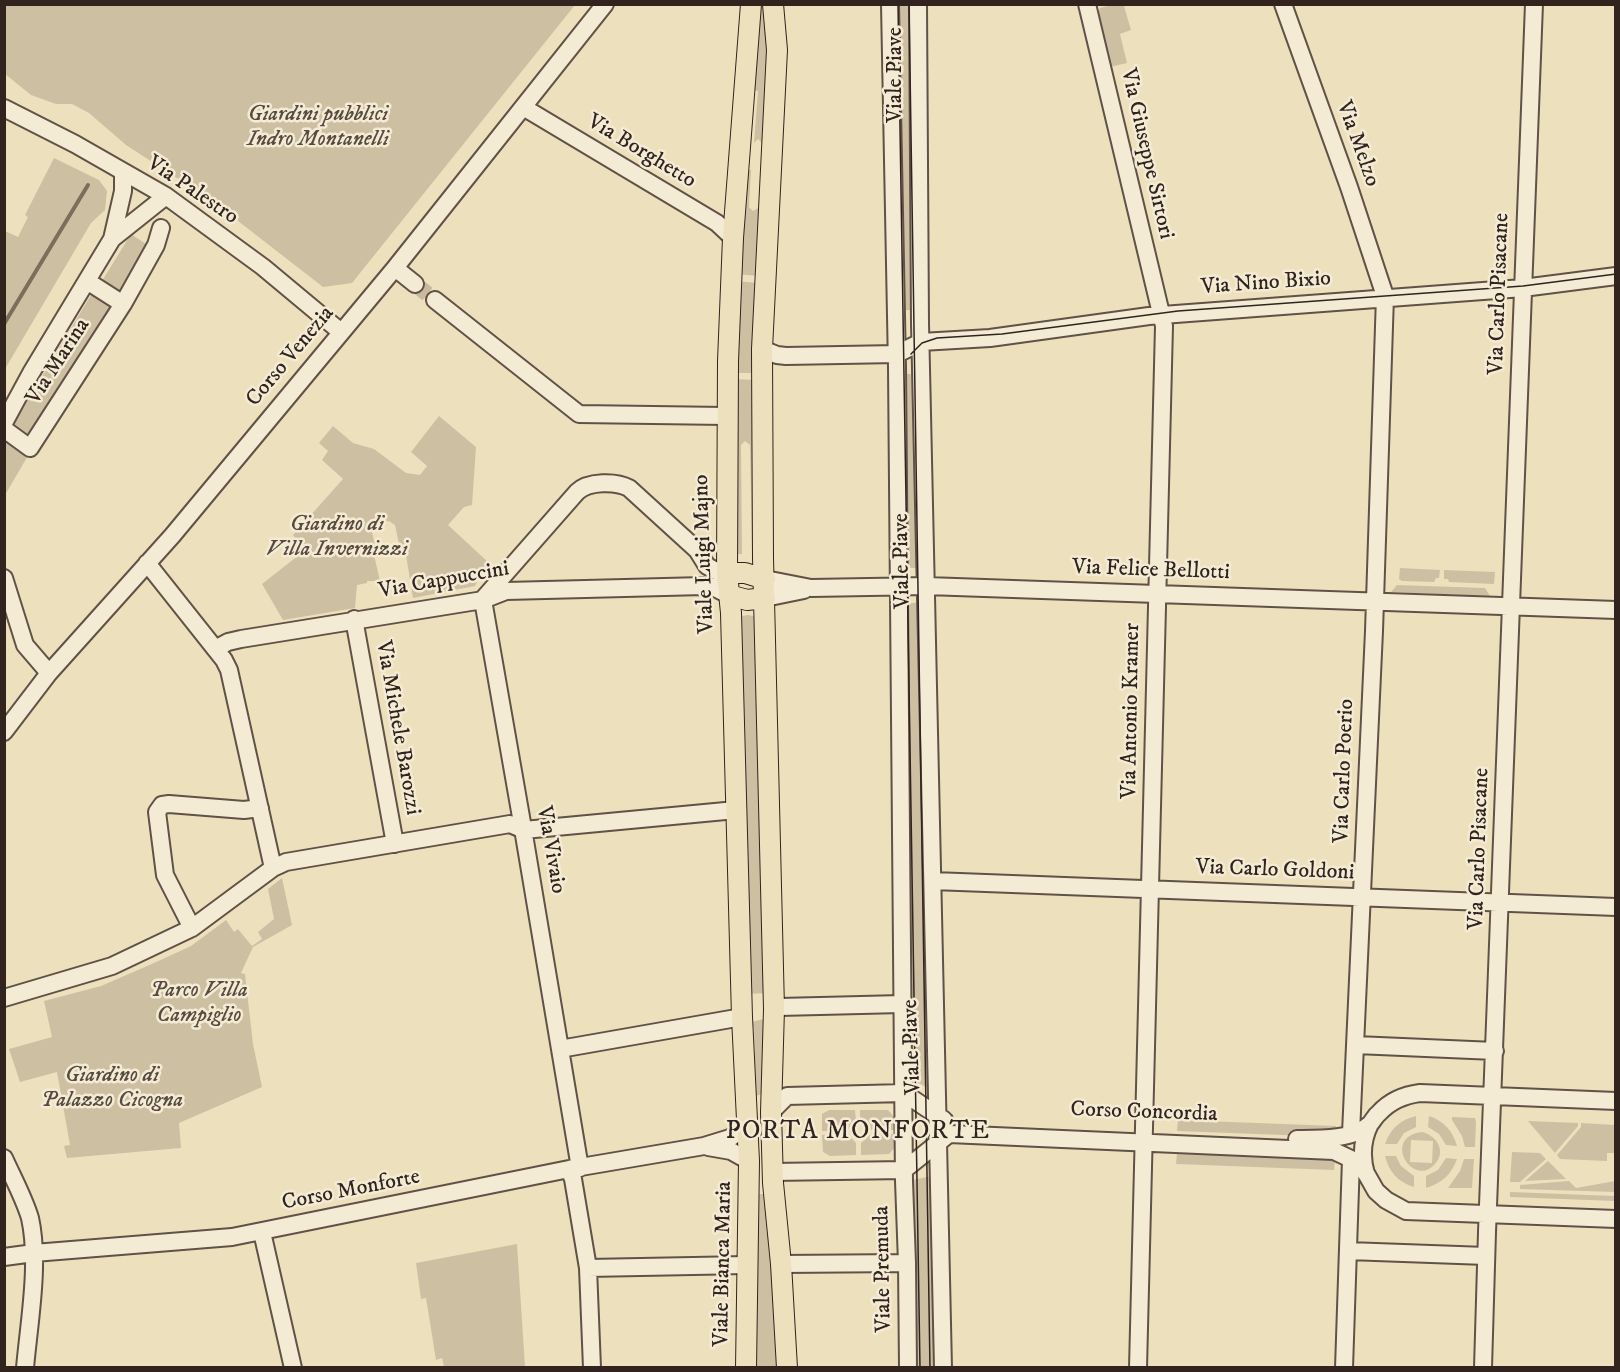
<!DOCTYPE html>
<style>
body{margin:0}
#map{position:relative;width:1620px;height:1372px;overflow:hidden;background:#ede0bd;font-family:"IM FELL DW Pica",serif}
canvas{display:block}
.frame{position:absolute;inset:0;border:6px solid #31231e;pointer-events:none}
</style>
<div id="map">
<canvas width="1620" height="1372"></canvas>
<div class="frame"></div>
</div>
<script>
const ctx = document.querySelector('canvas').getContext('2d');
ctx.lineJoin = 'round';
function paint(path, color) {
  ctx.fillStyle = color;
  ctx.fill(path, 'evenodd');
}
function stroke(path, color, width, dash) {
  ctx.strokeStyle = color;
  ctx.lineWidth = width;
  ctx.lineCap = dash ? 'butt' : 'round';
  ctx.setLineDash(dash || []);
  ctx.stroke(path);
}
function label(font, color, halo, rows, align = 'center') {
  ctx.font = font + ' "IM FELL DW Pica",serif';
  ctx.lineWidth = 5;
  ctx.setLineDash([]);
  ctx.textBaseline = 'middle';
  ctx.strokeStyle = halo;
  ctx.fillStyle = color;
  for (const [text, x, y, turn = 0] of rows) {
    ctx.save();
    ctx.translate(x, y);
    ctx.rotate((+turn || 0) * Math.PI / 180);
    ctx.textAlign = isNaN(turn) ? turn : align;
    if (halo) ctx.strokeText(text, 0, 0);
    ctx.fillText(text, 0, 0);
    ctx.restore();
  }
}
paint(new Path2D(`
 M4,5L5,4L575,5L352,283L323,287L211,200L126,145L89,113L72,104H56L31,95L5,74Z
 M759,5H767L769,16L762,143L758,139L754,143L758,91L752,90Z
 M895,5H912L916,310H898Z
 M1112,5H1130L1124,6L1131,30L1120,34L1127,63L1110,67L1097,14L1100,8Z
 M54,158L99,180L107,191L105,210L91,223L5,369V231L18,237L28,217L25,215Z
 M747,170H751L749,207L753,211L758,208L761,171H766L759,276L736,274Z
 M131,234L149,246L120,292L102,281Z
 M735,281L759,283L756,373H734Z
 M91,295L110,307L29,437L13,425Z
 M899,374H917L920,568H902Z
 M734,379L756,380L758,553H752L750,445L745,441L741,445L742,554H734Z
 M439,416L476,447L472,505L464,507L448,525L488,562L475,586L413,598L405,549H400L395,525L389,521L370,524L375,545L372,546L380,581H367V583L357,585L355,608L283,620L262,584L304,551L293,535L343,479L322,460L328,451L319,443L333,426L353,443L374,449L406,473L420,475L427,466L411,452Z
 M4,439L29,454L5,495Z
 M1400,568L1440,570L1439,578H1436L1434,582L1402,581L1399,579Z
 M1444,570L1495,572L1494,584L1449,582L1448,579H1444Z
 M1397,585L1485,588L1490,596L1391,592Z
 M904,603H922L930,1089L909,1078Z
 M748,615L758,617L767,993L746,994L737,617Z
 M282,878L292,925L253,947L241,973L245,974L253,1044L262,1087L179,1123L181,1148L67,1158L64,1146L70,1145L57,1072L20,1082L9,1049L52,1037L44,1001L101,986L154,963L191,946L226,920L234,932L238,929L252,946L262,939L258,932L274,919L268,889Z
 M767,1018L762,1094L756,1096L754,1028L752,1022Z
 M829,1110H855L856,1122L851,1125L848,1130L822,1131V1114Z
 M860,1110H888L894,1117L895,1130H868L864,1124L860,1122Z
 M1416,1116V1127L1404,1133L1397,1144H1385C1391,1128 1400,1120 1416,1116Z
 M1429,1116C1444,1121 1453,1131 1457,1146L1446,1145L1439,1134L1428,1127Z
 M1452,1117L1475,1118L1476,1122L1475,1147H1465L1462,1136L1452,1120Z
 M1178,1120L1336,1126L1335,1137L1177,1131Z
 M1528,1121L1578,1123V1126L1555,1153Z
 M1581,1123L1615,1125V1153H1607V1161L1560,1159L1557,1155L1581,1127Z
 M1422,1132C1436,1135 1447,1151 1435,1164C1413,1189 1381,1137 1422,1132ZM1411,1140L1433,1141L1432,1163L1410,1162Z
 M895,1134V1147L889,1154L861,1155V1143L866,1139L868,1135Z
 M848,1135L856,1143V1155L830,1156L823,1152L822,1135Z
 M1512,1152L1540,1153L1546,1159L1520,1182H1510Z
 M1177,1153L1335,1159L1334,1170L1176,1164Z
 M1385,1156H1396L1401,1166L1414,1176V1187C1398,1182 1389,1172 1385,1156Z
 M1446,1158L1457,1159C1451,1175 1442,1183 1426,1188V1176L1438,1170Z
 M1464,1159H1474L1472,1188H1448L1460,1171Z
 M1548,1161L1566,1179L1525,1181Z
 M932,1176L936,1367H914L912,1180Z
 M1569,1181L1576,1188L1615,1181V1192L1520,1189V1185Z
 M1510,1192L1615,1196V1201L1510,1197Z
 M758,1194H765L773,1263L778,1367L753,1368Z
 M517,1244L525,1367H444L442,1358L436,1360L426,1298L421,1299L416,1263Z`), '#cdc0a2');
stroke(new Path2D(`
 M4,324L88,185`), '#7b6e5d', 4);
stroke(new Path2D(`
 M415,284L435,300`), '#c7ba9d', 16, [16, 8]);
const minor = new Path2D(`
 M890,4L897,367L904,1181L907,1263L908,1368
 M918,4L920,323L943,1368
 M1087,4L1164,326L1138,1368
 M1283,4L1349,187L1385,296L1374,631L1351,1133
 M523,107L717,223L733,238
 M4,108L75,144L166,196L263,267L341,332
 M112,239L166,196
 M395,268L415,284
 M87,281L123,304
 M435,300L579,414L726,416
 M762,349L777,355L786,356L897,354L921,342L990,338L1149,316L1523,288L1616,276
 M4,423L31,373L112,239L123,191V172
 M4,429L30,448L123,304L156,245L161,228
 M147,563L224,660L229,670L273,868
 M4,578L25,645L49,673
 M765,579L811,588L927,586L1616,610
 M765,598L804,590
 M483,599L577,492C588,481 616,481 629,488L697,550L707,566L718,572L727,573
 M483,600L521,817L580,1168
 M354,619L395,844
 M215,649L228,642L241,639L483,600L506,591L704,586L713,587L729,595
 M4,732L49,673L172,536L395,268L605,4
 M524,830L736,810
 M933,881L1616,907
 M192,928L165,875L157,812L162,805L169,804L244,810L260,808
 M4,998L112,966L192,928L273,868L286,862L510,824L524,830
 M774,1009L779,1007L902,1004
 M1356,1045L1495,1051
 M560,1049L742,1017
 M771,1112L787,1096L904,1093L944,1120
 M1297,1139C1319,1139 1353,1140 1370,1124C1373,1121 1375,1116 1379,1113C1390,1101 1404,1095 1420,1093L1616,1101
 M708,1147L731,1151L749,1161
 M4,1158C13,1178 24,1198 30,1218C40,1263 29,1322 25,1368
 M569,1169L573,1179L588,1268L592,1368
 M773,1172L904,1170L949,1134L1334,1151L1351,1159L1363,1168L1376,1191L1386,1200L1406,1211L1616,1219
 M1366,1174C1361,1157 1362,1140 1370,1124
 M262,1232L293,1368
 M1348,1251L1486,1256
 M4,1257L34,1253L232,1237L569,1169L704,1146L730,1138L748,1125
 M781,1264L907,1263
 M588,1268L746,1265
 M1344,1368L1351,1159
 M1483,1368L1487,1232L1534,4`);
const major = new Path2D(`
 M773,4L777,50L762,349L763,558L774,1009L771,1112L773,1183L781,1264L787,1368
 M727,573H745L765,579
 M729,595L747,600L765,598
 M746,1368L749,1161L742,1017L731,613L727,573L728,361L733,238L751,4`);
stroke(minor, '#605246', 20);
stroke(major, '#31231e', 22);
stroke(minor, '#f3ebd4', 16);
stroke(major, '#ede0bd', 20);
stroke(new Path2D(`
 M898,4L920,1368
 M909,4L930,1368
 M911,354L922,343L937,338L1002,334L1178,311L1523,286L1616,274`), '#31231e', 1.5);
label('22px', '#31231e', '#f3ebd4', [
 ["Viale Piave",896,75,-90],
 ["Via Melzo",1357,144,70],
 ["Via Borghetto",641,152,31],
 ["Via Giuseppe Sirtori",1146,154,77],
 ["Via Palestro",192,191,34],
 ["Via Nino Bixio",1266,284,-4],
 ["Via Carlo Pisacane",1500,294,-88],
 ["Corso Venezia",291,357,-50],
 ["Via Marina",59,362,-57],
 ["Viale Luigi Majno",705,554,-92],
 ["Viale Piave",903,561,-91],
 ["Via Felice Bellotti",1151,571,2],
 ["Via Cappuccini",444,581,-10],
 ["Via Antonio Kramer",1132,711,-89],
 ["Via Michele Barozzi",397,728,80],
 ["Via Carlo Poerio",1345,771,-88],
 ["Via Carlo Pisacane",1480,849,-88],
 ["Via Vivaio",550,850,80],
 ["Via Carlo Goldoni",1275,871,2],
 ["Viale Piave",913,1047,-92],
 ["Corso Concordia",1144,1113,2],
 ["Corso Monforte",351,1191,-11],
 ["Viale Bianca Maria",724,1264,-89],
 ["Viale Premuda",884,1269,-91]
]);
label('italic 22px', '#584a3f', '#f3ebd4', [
 ["Giardini pubblici",318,115],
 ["Indro Montanelli",318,140],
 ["Giardino di",337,525],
 ["Villa Invernizzi",337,550],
 ["Parco Villa",199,991],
 ["Campiglio",199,1016],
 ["Giardino di",112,1076],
 ["Palazzo Cicogna",112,1101]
]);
ctx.letterSpacing = '1.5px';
label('26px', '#31231e', '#f3ebd4', [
 ["PORTA MONFORTE",858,1133]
]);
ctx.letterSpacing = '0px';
</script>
